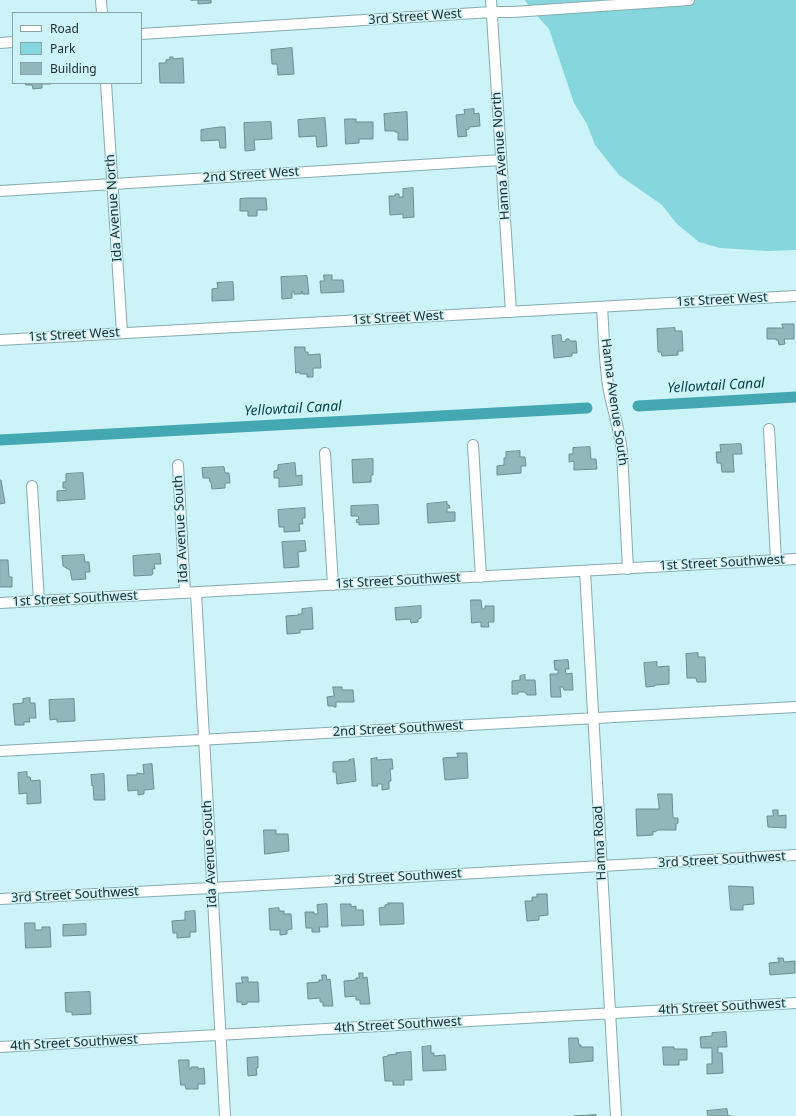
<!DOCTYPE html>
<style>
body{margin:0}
#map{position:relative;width:796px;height:1116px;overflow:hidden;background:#ccf3f7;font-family:"Noto Sans",sans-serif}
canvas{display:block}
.legend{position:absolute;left:12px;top:12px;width:130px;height:72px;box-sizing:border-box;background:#ccf3f7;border:1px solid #88a5a8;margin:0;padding:5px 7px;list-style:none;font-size:12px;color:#213032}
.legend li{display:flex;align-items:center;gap:8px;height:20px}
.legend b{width:20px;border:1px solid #88a5a8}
</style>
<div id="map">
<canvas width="796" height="1116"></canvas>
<ul class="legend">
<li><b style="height:5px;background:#fff"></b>Road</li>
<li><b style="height:11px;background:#86d6de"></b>Park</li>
<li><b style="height:11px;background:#92b7bb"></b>Building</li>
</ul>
</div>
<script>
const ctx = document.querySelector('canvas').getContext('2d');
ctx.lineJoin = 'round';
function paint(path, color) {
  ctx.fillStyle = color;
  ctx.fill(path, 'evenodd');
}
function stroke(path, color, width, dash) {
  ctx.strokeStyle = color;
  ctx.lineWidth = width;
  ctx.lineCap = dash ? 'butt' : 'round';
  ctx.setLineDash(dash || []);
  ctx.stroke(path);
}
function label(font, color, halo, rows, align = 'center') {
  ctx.font = font + ' "Noto Sans",sans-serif';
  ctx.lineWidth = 3;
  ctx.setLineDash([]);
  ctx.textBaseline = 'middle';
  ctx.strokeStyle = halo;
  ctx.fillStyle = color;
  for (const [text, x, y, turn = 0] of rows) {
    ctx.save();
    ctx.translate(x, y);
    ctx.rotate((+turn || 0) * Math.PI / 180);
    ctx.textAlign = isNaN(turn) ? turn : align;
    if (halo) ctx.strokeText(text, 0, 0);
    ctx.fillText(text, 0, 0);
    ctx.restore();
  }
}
paint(new Path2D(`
 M525,0H796V250L768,251L720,248L699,242L676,223L662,205L619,175L595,145L587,124L574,103L549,29L530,8Z`), '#86d6de');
stroke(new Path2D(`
 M638,406L796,397
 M0,440L587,408`), '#43a8b2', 11);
const building = new Path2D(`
 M191,0H211V3L198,4V0Z
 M292,48L294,74L278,75L277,64H272L271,50Z
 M170,57H173V59L183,58L184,83H160L159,63H166V60L170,59Z
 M26,83H51V84H42V88L33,89L32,85H26Z
 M474,109V114L479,113L480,126L469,127V129L466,130L467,136L458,137L456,115L465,114L464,110Z
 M407,112L408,140H398V132H395V131H385L384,114Z
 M325,118L327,146L317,147L316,136L299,137L298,120Z
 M345,119H356V122H373V139H359V143L346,144Z
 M271,122L272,139L254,140L255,150L245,151L244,123Z
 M220,127H225L226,148H220L219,140L201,141V130Z
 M413,188L414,217L403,218V214L390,215L389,196H395V194H399V197H403V189Z
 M248,198H266L267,210H257V216H248V211H240V199Z
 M324,275H332V280H343L344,292L321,293L320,281H324Z
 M307,276L309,294H302V291L301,294H294V291L292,292V298L282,299L281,277Z
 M233,282L234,300L212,301V289L218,288L217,283Z
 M782,324H794V339H784L785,344L779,345L778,340H776V339H767V328H783Z
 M675,328V331H682L683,351H678V355L662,356L661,352H658L657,329Z
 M561,335L562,342L566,341V339H569L570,341H576L577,353H572V356L554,358L552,336Z
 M295,347H305V352H308V355L320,354L321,368H313V377H307V374H300V372L296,373Z
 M741,444L742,454H733L734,472H722L721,463H717L716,452H721L720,445Z
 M590,447L591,459H596L597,469L574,470V461L569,462V454H573V448Z
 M520,451V457H525L526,466H521V473L497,475V466L504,465V458H506V452Z
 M373,459V475H371V482L353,483L352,460Z
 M295,463L296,476L302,475V485L279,487V478H274V471L278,470V465Z
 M224,467L225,473H229L230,483H225V488L212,489L211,482H210L209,478H203L202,468Z
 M83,473L85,499L57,501V491L67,490L66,488H63V482H66V474Z
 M0,480H1L5,503L0,504Z
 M447,502V505H449L450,508H447V512H455V521L428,523L427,504Z
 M378,505L379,524L359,525V522L357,523L356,520L359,519L358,516H351V506Z
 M305,508V518H302L303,524H299L300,531L284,532V527H279L278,510Z
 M305,541L306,551L298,552L299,567L284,568L282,542Z
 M160,554L161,564H154L155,569H152L153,573L152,575L134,576L133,556Z
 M84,555L85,562H89L90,572H85L86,579L72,580L70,570L63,566L62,556Z
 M0,560H8L9,577H12V587H0Z
 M471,600H481L482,609H485V606H494V622H488L489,627H481V622L472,623Z
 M421,606V618L418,619V622L411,623L410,619L396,620L395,608Z
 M312,608L313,629L300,630V633L287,634L286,616L299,615L298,614H302V609Z
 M698,653V657H705L706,682H697L696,678H687L686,654Z
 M568,660L569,669H565L566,674L572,673L573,690H564L563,687H560L561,697H551L550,674H558V670H555L554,661Z
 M657,662V667L669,666V684L655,685V686L646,687L644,663Z
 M525,675V680H535L536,695H527L525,692H518V694H512V681L520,680V676Z
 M333,687H342V690H353L354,702H336V707H334V706H328L327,697L334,696Z
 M30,698V703H35L36,718H29L30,722H24V725H15L13,704L23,703V699Z
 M74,699L75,721L57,722V719L50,720L49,700Z
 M457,753H467L468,778L445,780L443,758L458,757Z
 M377,758V760L392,759L393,769H390L391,781H389V789L382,790V784H377L378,786H372L371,759Z
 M354,759L356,781L337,784L336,772H333V762L349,761V760Z
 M152,764L154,789L144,790V794L138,795V790L128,791L127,775H137V773L144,774L143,765Z
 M27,772V777H30L31,781L40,780L41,803L27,804V793L19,794L18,773Z
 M104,774L105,800H94L93,785L92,786L91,775Z
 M658,794H672L673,818H678V823L676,824V830H658L655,832L653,831V835L637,836L636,809H659Z
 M773,810H778V816L786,815V828L768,827L767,816H773Z
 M264,830H276V834H288L289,851L265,854Z
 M729,886L753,887L754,904L743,905V910H731Z
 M537,894H547L548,915L539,916V920L527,921L525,901H532V897H537Z
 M388,903H403L404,924L380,925L379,908L385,907V905L389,904Z
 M327,904L328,927H319L320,932H312V928H306L305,912H314V914H318L317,905Z
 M341,904H351V907L356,906V910H363L364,925L342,926Z
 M279,908V911H284V914H291L292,929L287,930V934L280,935V930H270L269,909Z
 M195,911L196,932H190V937L177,938V933H173L172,921L185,920V912Z
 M25,923H35V930H42V927H50L51,947L26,948Z
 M86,924V935L63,936V925Z
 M778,958H783L784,962L795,961V973L770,975L769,963L779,962Z
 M359,973H363V978L367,977L370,1004H360V1000H356V996L345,997L344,981L356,980V978H359Z
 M322,975H326L327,980L330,979L333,1006H323V1002H320V998L308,999L307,983L319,982V980H322Z
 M242,977H248V982H258L259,1002H247V1004L242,1005V1002H237L236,983H242Z
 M90,992L91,1014L72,1015V1012H66L65,993Z
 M726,1032L727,1047H718V1053H722L723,1073L707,1074V1064H712V1048H701L700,1037L712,1036V1033Z
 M569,1038H578L579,1045H581V1047H593V1061L570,1063Z
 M431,1046V1053H434V1056L445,1055L446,1070L423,1071L422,1047Z
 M663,1047H674V1049H687V1060H679V1065H664Z
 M411,1052L412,1080H404V1085H393V1081H385L383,1057L388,1056V1055L397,1054L396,1053Z
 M258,1057V1068H256L257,1075L248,1076L247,1058Z
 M179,1060H189V1069H191V1067H198V1069L204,1068L205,1084H198V1089H186L185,1085H181Z
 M727,1109L728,1116H731H708L707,1111Z
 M596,1115V1116H574Z`);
paint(building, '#92b7bb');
stroke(building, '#6a8f92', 1);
const minor = new Path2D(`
 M101,0L102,13
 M491,0L511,312
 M141,34L492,12H513L689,0
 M0,43L13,42
 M106,83L122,333
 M0,191L501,160
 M602,307C604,335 604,363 609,391C613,411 620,431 622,452L628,569
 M0,340L796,296
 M769,429L776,560
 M473,445L481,577
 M325,453L333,585
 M178,465L185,593
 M32,486L39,601
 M585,571L616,1116
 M196,593L225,1116
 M0,603L796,559
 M0,751L796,707
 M0,899L212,888L796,855
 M0,1047L796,1003`);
stroke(minor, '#86abaf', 12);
stroke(minor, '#fff', 10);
label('13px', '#213032', '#ccf3f7', [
 ["3rd Street West",415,17,-4],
 ["Hanna Avenue North",501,156,-94],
 ["2nd Street West",251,175,-4],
 ["Ida Avenue North",114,208,-94],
 ["1st Street West",722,300,-3],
 ["1st Street West",398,318,-3],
 ["1st Street West",74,335,-3],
 ["Hanna Avenue South",614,402,82],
 ["Ida Avenue South",181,529,-93],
 ["1st Street Southwest",722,563,-3],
 ["1st Street Southwest",398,581,-3],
 ["1st Street Southwest",75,599,-3],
 ["2nd Street Southwest",398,729,-3],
 ["Hanna Road",600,843,-93],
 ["Ida Avenue South",210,854,-93],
 ["3rd Street Southwest",722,860,-3],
 ["3rd Street Southwest",398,877,-3],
 ["3rd Street Southwest",75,895,-3],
 ["4th Street Southwest",722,1007,-3],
 ["4th Street Southwest",398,1025,-3],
 ["4th Street Southwest",74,1043,-3]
]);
label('italic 14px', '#05454a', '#ccf3f7', [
 ["Yellowtail Canal",716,386,-3],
 ["Yellowtail Canal",293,409,-3]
]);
</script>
